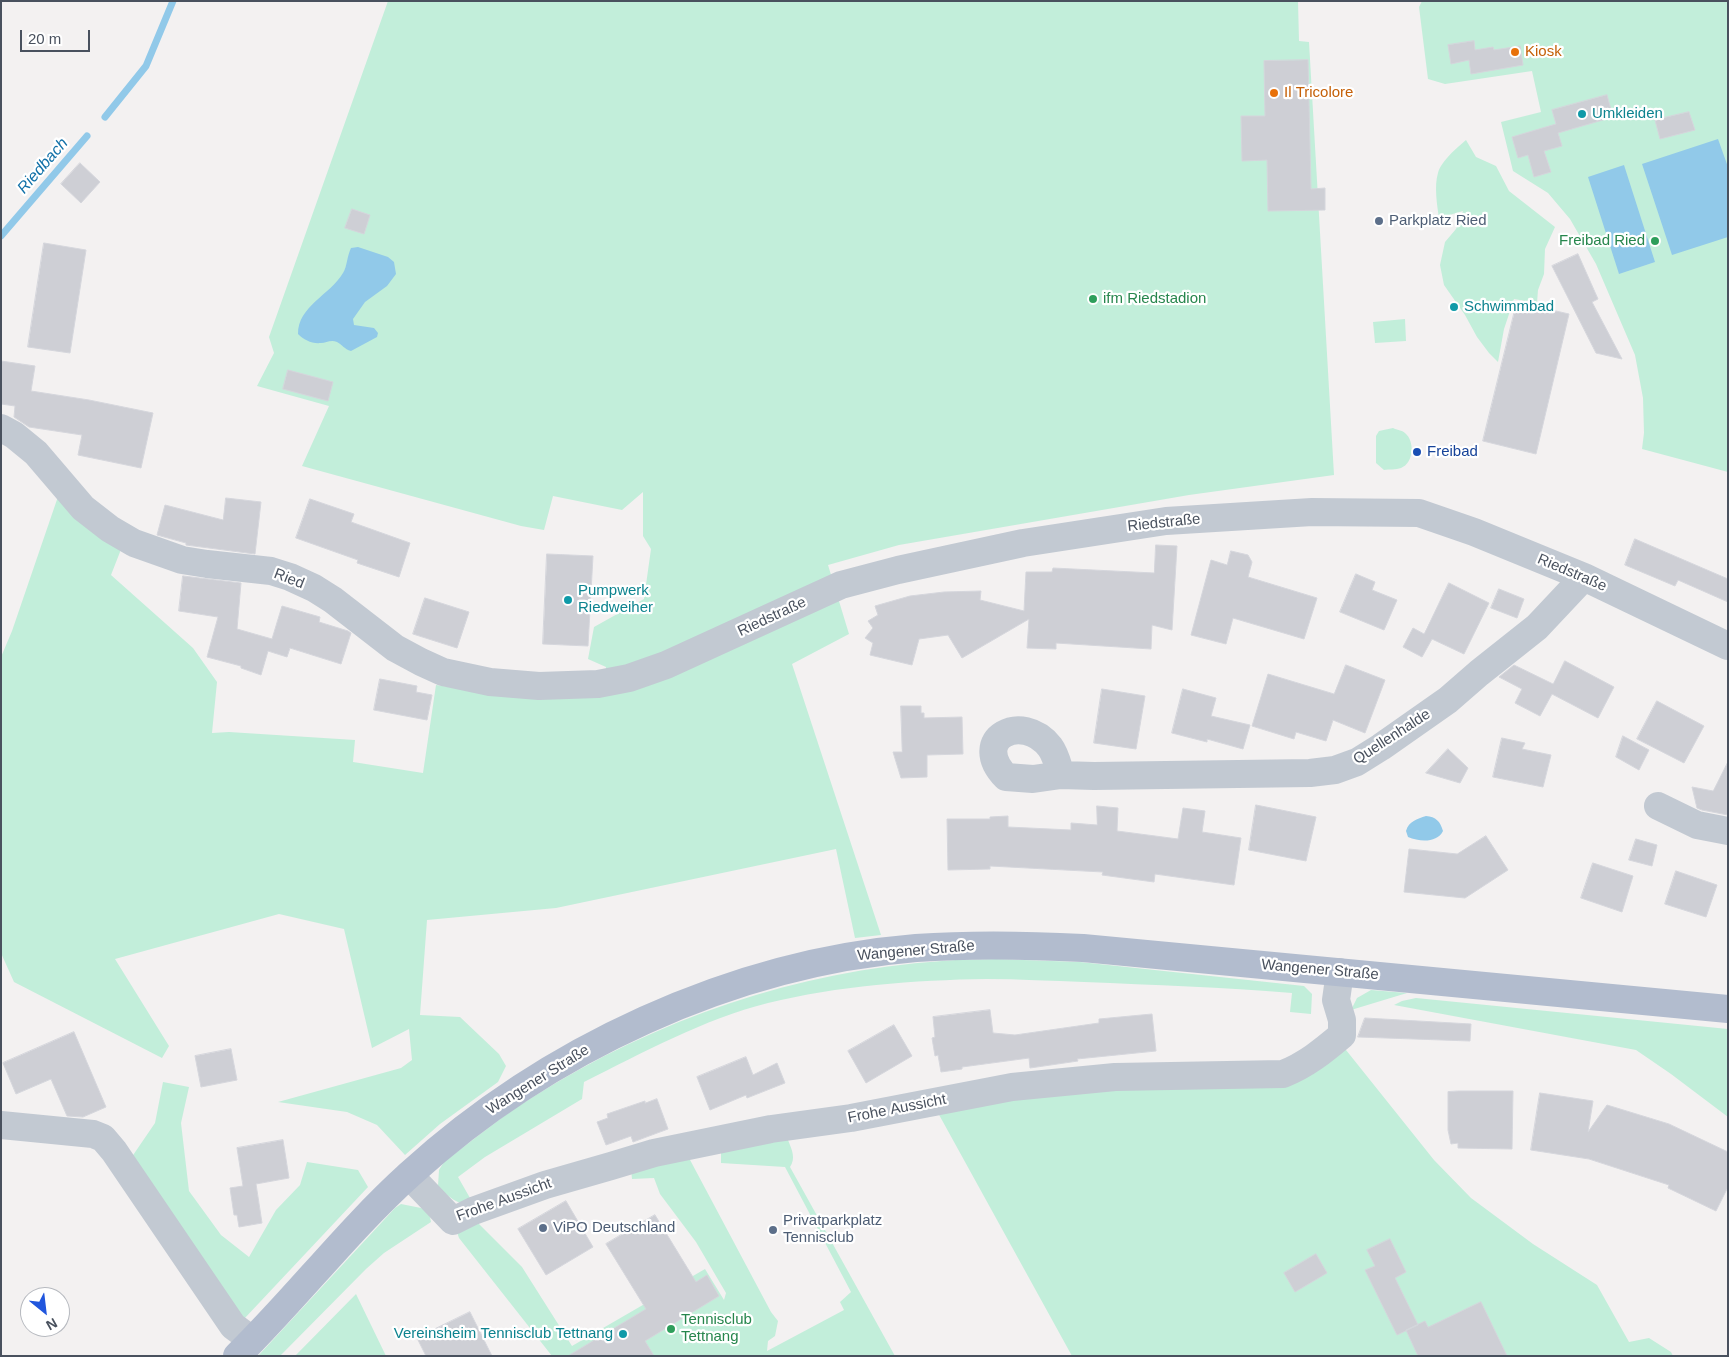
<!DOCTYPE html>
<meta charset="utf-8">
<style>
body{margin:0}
#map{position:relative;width:1729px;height:1357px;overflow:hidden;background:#f3f1f1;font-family:Arial,sans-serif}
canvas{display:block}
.frame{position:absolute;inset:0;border:2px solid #49515e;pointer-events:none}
.north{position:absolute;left:20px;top:1287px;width:50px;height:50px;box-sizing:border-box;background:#fff;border:1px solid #b6b9bf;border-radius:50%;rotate:151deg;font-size:14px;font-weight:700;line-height:20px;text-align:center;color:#49515e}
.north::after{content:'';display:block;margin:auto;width:18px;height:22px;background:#2156dd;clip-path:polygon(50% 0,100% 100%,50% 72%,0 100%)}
.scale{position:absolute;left:20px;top:30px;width:70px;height:22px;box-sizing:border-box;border:2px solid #49515e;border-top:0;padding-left:6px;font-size:15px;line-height:18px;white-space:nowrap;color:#49515e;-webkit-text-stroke:4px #fff;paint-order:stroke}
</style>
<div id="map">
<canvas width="1729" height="1357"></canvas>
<div class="frame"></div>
<div class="north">N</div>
<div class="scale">20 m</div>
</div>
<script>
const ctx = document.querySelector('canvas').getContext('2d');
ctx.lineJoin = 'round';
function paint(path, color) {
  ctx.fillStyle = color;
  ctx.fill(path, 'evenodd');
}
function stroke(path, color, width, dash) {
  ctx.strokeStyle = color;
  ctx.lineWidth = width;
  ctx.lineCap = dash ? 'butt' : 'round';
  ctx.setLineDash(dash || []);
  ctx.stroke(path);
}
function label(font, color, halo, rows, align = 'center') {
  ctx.font = font + ' Arial,sans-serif';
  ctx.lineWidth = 4.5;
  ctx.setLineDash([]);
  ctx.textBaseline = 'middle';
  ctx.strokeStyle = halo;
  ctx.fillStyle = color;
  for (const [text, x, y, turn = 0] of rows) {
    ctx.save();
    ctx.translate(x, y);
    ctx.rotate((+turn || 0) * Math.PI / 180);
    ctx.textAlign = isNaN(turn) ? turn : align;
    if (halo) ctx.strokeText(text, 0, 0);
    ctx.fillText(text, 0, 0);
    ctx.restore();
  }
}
paint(new Path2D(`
 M388,1H1298L1299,41L1309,42L1334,475L1189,495L899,545L828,565L849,634L792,664L881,935L855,938L836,849L556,908L427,920L420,1015L460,1017L499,1054L506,1066L498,1082L440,1124L405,1155L377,1125L347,1112L278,1102L401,1068L412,1060L409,1029L372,1048L344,929L279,914L115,959L169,1046L162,1058L14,982L1,953V657L12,631L63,482L127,534L111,575L193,648L217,682L212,733L229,732L355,740L353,762L423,773L436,685L519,697L604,693L606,667L588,659L594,627L644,599L651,549L643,536V492L622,510L553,496L544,530L521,526L302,466L329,406L257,386L274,353L269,337Z
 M1422,1H1728V472L1642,449L1644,433L1643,398L1635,355L1596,264L1570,219L1548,193L1513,171L1501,122L1541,112L1532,71L1445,84L1428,79L1419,7Z
 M1466,140L1476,157L1496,166L1509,191L1555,227L1545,249L1544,274L1538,290L1537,303L1514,299L1504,329L1498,362L1489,353L1477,337L1465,315L1444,285L1440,265L1445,242L1456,229L1463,211L1439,218C1437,206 1434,185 1438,173C1441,161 1457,148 1466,140Z
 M1405,319L1406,341L1375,343L1373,322Z
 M1393,428C1397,430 1402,430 1405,433C1415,441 1414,463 1401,468C1396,470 1389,469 1384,470L1376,463V436L1379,431Z
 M995,959L1080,962L1304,986L1312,994L1311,1014L1290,1012L1292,993C1223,987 1154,985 1084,982C1052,981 1019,979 986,979C915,980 837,986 768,1003C704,1019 642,1053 584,1082L582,1099L485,1157L458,1177L474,1205C459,1206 448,1197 438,1186L439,1170L444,1162C473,1140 502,1116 533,1097C656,1019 797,971 942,961C960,959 978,960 995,959Z
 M1371,990L1407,993L1351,1010L1357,998Z
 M1416,998L1728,1029V1117L1671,1074L1636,1050L1394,1005L1402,1001Z
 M1342,1045L1434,1160L1471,1198L1533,1244L1597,1285L1629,1342L1649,1338L1671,1352L1673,1356H1072L932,1102L1283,1074Z
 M163,1082L189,1087L181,1123L189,1191L221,1235L249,1257L276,1210L300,1185L307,1162L358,1170L368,1187L244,1319L127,1164L155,1123Z
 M788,1140C792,1150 796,1158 790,1167L895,1356H552L459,1238L455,1226L472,1217L522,1267L572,1346L705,1269L724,1300L726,1293L696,1242L660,1194L654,1178L632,1179L631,1168L689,1158L771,1312L778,1321L775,1336L768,1341L767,1351L844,1310L840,1302L851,1292L785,1167L721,1163V1151L738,1144Z
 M401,1204L421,1208L429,1212L431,1222L384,1253L366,1269L280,1356H258L395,1208Z
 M356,1294L386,1356H295Z`), '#c2eeda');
paint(new Path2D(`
 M1718,139L1728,167V237L1672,255L1642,164Z
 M1624,165L1655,262L1619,274L1588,177Z
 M358,247L388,257L394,262L396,274L387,286L365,302L353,319L354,325L374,328L378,333L377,337L351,351C344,349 343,345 337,342C331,339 326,343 321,343C312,344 304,340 298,334C298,306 330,295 343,273C347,267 347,256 351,248Z
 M1426,816C1436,817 1440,821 1443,831C1437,843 1420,842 1408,837L1406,831C1409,821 1417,819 1426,816Z`), '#91c9e9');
stroke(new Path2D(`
 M105,117L146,66L173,1
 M1,236L87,136`), '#91c9e9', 7);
const building = new Path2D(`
 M1474,41L1475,50L1493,47L1494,50L1520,46L1523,65L1471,74L1469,60L1451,64L1448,45Z
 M1308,60L1311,189L1325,188V210L1268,211L1267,160L1242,161L1241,116H1265L1264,61Z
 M1607,95L1613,117L1558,133L1562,146L1544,151L1551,172L1534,177L1528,155L1518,158L1512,137L1556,124L1552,110Z
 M1689,112L1695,130L1660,139L1655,120Z
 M80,163L100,182L81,203L61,184Z
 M352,209L370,215L364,234L345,228Z
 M44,243L86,250L70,353L28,347Z
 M1578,254L1598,299L1592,302L1622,359L1596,353L1552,266Z
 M1517,302L1569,314L1536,454L1483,441Z
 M1,361L35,366L31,391L89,400L153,413L141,468L78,455L82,435L29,427L14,417L15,406L1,404Z
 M288,370L333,382L328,401L283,389Z
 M226,498L261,502L255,554L186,545V543L157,535L165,505L223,520Z
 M310,499L354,514L351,522L410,543L399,577L357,563L358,560L296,538Z
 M1635,539L1728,579V602L1678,580L1675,586L1625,565Z
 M1156,545L1177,546L1172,630L1152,625L1151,649L1056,643V649L1027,648L1029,619L962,658L948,635L919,639L912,665L870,655L873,643L865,638L873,628L868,621L878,615L875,606L910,596L944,592L981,591L980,600L1024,611L1026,572H1052L1053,568L1154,573Z
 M1231,551L1248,555L1252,562L1248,577L1317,598L1304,639L1233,618L1226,644L1191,635L1211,560L1227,565Z
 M547,554L593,556L588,646L543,644Z
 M1356,574L1375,582L1372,590L1397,600L1384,630L1340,612Z
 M183,576L241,583L237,629L272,639L282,606L320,617L319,622L348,631L351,633L341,664L290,648L287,657L268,651L261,675L241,668V666L207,657L218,617L179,611Z
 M1449,583L1489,603L1464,654L1432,639L1422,657L1403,647L1413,628L1424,634Z
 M1499,589L1524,599L1517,618L1491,608Z
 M425,598L469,612L457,648L413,634Z
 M1565,661L1614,687L1598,718L1552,694L1540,716L1515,703L1522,689L1499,677L1514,665L1553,684Z
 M1346,665L1385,680L1365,733L1333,720L1326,741L1296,732L1294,739L1252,726L1268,674L1334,694Z
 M380,679L417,686L416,692L432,695L427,720L374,710Z
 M1102,689L1145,696L1136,749L1094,743Z
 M1183,689L1216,698L1211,716L1250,725L1243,749L1207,739V742L1172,733Z
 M1657,701L1704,726L1684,763L1637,739Z
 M901,706H921V713H924V718L962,717L963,754L927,755V777L901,778L893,752H902Z
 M1623,736L1649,750L1639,770L1616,757Z
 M1502,738L1525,743L1522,749L1551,755L1543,787L1493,777Z
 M1448,749L1468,768L1460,783L1426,773Z
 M1728,762V815L1702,810L1697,808L1692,787L1713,791Z
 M1256,805L1316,817L1306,861L1249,850Z
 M1097,806L1118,808L1117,831L1178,839L1183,808L1205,811L1202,832L1241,838L1234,885L1155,874L1154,882L1102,875L1103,872L990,866V869L948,870L947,819H990V817L1008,816V827L1071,830V823L1097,825Z
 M1486,836L1508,870L1465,898L1404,892L1409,849L1457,854Z
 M1636,839L1657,845L1652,866L1629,860Z
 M1593,863L1633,876L1622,912L1581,898Z
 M1676,871L1717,885L1706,917L1665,904Z
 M990,1010L993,1033L1015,1035L1099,1023V1019L1152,1014L1156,1051L1077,1059L1078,1061L1030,1068L1029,1058L962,1067V1069L941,1072L938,1055L935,1056L932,1038L935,1037L933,1017Z
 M1365,1018L1471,1024L1470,1041L1358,1037Z
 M894,1025L912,1056L866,1083L848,1051Z
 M74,1032L106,1107L83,1117L67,1116L51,1079L16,1094L3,1063Z
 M231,1049L237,1080L201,1087L195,1056Z
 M746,1057L753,1075L777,1063L785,1083L747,1098L746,1095L710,1110L697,1077Z
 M1458,1091H1513L1512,1149L1458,1148V1143L1451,1144L1448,1130V1092Z
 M1540,1093L1593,1101L1588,1132L1607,1105L1669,1124L1728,1152V1187L1716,1211L1668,1188L1669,1185L1589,1159L1531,1150Z
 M657,1099L668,1129L633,1142L631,1136L606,1145L597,1122L608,1118L607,1114L645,1101V1103Z
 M283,1140L289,1178L256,1184L262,1223L239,1227L237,1215H234L230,1188L243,1186L237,1148Z
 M566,1201L593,1247L546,1275L518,1229Z
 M655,1215L696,1282L707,1275L719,1296L645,1341L654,1356H568L646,1309L606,1244Z
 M1390,1239L1406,1272L1395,1278L1418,1325L1397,1335L1365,1270L1375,1266L1367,1250Z
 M1316,1254L1327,1273L1295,1292L1284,1273Z
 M1481,1302L1507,1356H1418L1406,1330L1425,1321L1428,1327Z
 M470,1312L492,1356H426L417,1338Z`);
paint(building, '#cecfd5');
stroke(building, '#d5d6dc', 1);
stroke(new Path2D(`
 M1,428L14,435L36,453L83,508L110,529L134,543L182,560L207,564L271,571L290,577L314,588L333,600L395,648L421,662L443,672L490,682L539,686L598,684L629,678L666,665L841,585L898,570L1023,543L1166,521L1312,512L1419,513L1474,532L1584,577L1728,646
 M1061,775L1033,779L1006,777C969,739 1022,711 1050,747C1056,755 1058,766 1061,775L1094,776L1310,773L1335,770L1357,762L1381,747L1448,700L1479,673L1537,627L1584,577
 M1658,806L1697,825L1728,831
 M1,1125L93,1134L103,1138L114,1151L233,1326L252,1340
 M409,1175L453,1221L473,1211L545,1185L611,1166L654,1153L771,1129L851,1118L1012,1087L1115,1077L1283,1074C1306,1065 1323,1051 1342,1035V1020L1336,1000L1340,972`), '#c2c9d2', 28);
stroke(new Path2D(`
 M237,1356C297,1297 348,1230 410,1174C546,1050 732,963 916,948C972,944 1027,945 1083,948L1728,1009`), '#b2bcce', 28);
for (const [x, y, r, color] of [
 [1515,52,5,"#e8710a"],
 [1274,93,5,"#e8710a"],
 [1582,114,5,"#0f9aa8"],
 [1379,221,5,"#5c6f8a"],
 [1655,241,5,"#2e9e5b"],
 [1093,299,5,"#2e9e5b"],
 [1454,307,5,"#0f9aa8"],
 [1417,452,5,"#1a4fb4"],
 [568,600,5,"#0f9aa8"],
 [543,1228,5,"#5c6f8a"],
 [773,1230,5,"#5c6f8a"],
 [671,1329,5,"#2e9e5b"],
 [623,1334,5,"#0f9aa8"]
]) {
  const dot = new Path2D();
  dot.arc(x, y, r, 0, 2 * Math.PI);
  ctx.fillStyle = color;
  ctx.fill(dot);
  stroke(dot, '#fff', 2);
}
label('15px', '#c56008', '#fff', [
 ["Kiosk",1525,52],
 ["Il Tricolore",1284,93]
], 'left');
label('15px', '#0d838f', '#fff', [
 ["Umkleiden",1592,114],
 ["Schwimmbad",1464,307],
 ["Pumpwerk",578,591],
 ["Riedweiher",578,608],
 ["Vereinsheim Tennisclub Tettnang",613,1334,"right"]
], 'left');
label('15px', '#4e5e75', '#fff', [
 ["Parkplatz Ried",1389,221],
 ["Privatparkplatz",783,1221],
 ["Tennisclub",783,1238],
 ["ViPO Deutschland",553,1228]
], 'left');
label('15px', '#27864d', '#fff', [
 ["Freibad Ried",1645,241,"right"],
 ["ifm Riedstadion",1103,299],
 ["Tennisclub",681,1320],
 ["Tettnang",681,1337]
], 'left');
label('15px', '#164399', '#fff', [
 ["Freibad",1427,452]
], 'left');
label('15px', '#49515e', '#fff', [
 ["Riedstraße",1164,523,-6],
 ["Riedstraße",1572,573,23],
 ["Ried",289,579,21],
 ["Riedstraße",772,617,-25],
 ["Quellenhalde",1392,737,-33],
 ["Wangener Straße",916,951,-5],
 ["Wangener Straße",1320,970,5],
 ["Wangener Straße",538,1080,-32],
 ["Frohe Aussicht",897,1109,-11],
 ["Frohe Aussicht",504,1200,-20]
]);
label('italic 16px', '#1271a8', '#fff', [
 ["Riedbach",43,166,-49]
]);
</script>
